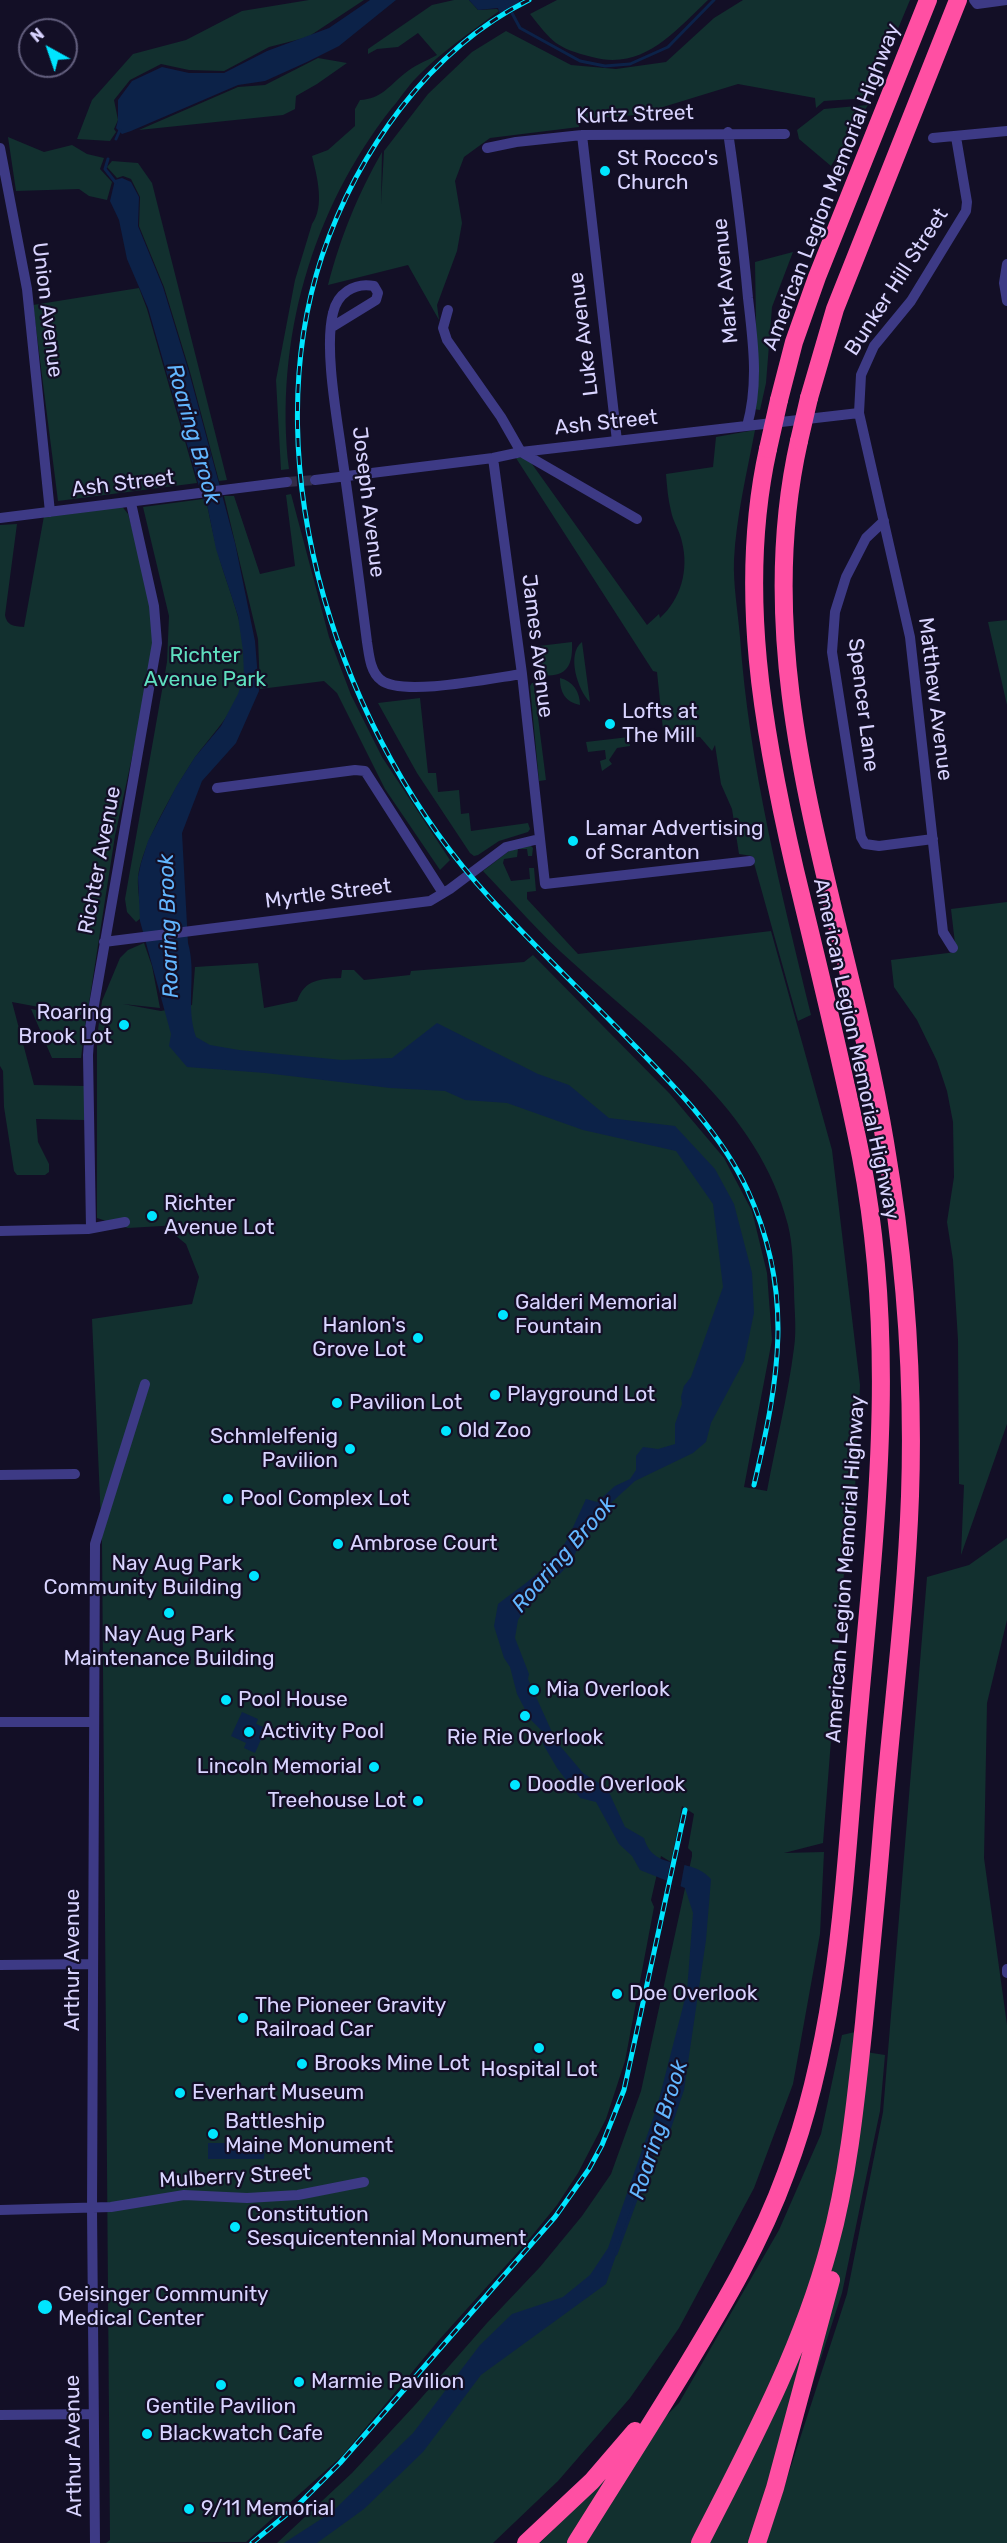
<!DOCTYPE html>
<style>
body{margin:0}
#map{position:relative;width:1007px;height:2543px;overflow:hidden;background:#130f26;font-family:Rubik,sans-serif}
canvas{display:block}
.north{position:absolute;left:18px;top:18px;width:60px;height:60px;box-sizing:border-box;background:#130f26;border:2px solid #625e7d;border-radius:50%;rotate:320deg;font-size:16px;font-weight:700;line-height:24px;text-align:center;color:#d9d4ff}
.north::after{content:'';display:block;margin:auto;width:21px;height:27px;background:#00e5ff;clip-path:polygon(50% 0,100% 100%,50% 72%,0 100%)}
</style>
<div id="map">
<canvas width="1007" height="2543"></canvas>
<div class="north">N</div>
</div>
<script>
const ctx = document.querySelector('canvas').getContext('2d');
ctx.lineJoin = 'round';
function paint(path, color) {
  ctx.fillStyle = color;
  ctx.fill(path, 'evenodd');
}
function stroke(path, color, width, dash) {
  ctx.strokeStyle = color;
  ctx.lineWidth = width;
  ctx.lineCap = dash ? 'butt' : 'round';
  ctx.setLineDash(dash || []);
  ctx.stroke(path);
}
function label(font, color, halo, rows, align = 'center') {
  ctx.font = font + ' Rubik,sans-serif';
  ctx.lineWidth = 4.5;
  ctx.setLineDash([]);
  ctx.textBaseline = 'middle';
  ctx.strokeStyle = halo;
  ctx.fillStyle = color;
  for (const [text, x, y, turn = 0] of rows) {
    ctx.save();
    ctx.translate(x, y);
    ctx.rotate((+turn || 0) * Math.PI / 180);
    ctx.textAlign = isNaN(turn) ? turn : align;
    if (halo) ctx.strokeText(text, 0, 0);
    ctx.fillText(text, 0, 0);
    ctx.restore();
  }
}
paint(new Path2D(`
 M309,0H364L308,37L269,47L224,71L189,70L161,64L130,80L114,100L118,120L114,129L116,132L110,141L77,139L92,100L133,54L186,40L242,11Z
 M454,0H469L478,10L497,9L499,11C471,32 441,52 417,77C407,87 400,99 391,109C312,210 274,341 289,469L281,470L276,380L295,280L312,224C325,206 317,176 312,156L328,150L355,126V109L360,100C381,99 389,86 404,74C413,66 426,61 437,55L418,33L398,47L377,49L368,54V49L432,5Z
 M557,0H708C674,32 643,71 592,57C556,48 552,42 530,14Z
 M743,0H910L869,98L824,101L816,108L815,98L738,84L637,115L579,119V127L490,138L464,157L455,181L462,223L457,251L437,305L439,320L408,265L328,285C341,236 357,196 382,152L381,204L384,151L428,94L472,52L506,31L571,65L616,69L666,62L714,18Z
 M318,58L347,63L317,84L296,96L295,109L283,115L139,130L238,87L265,85Z
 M868,105L831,166L799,139L797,130L824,109Z
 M8,137L44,152L72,145L87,154L104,158L100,169L112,182L107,200L89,196L79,189L16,191Z
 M112,161L138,163L152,183L227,480L219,481L190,372L164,287L139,226L140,197L131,179L123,176L117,178L107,167Z
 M793,252L772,307L766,383L760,410L754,409L757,380L755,262Z
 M139,288L147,309L197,483L58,501L33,305Z
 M755,430C747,472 736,518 734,560C733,585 738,612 740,637C749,765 781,891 811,1015L798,1021L752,856L739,854L732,809L721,784L715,745L712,751L700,737L664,739L657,672L653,671L516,458L526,457L532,464L647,625L659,614L660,618C681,599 689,570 682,542C680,531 673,522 671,511C668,499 667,487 666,474L713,467L716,437Z
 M291,494L329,637L351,695L382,757L450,860L440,870L385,789L337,693L324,681L260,689L258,639L224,496H234L260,574L295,566L286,495Z
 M203,499L207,504C210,519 213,534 217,549C227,590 253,639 243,682C235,713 211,735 194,759C175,788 142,844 138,877C137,891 141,904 141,918L136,922L127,912L125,899L167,662L169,616L143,507Z
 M121,505L128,514L152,598L154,655L115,836L87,1016L12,1002L34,1085L85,1086V1120L36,1119L38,1142L49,1164V1172L45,1175H17L14,1171L4,1107L3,1071L0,1066V525L17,524L5,615C7,626 14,626 24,627L44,516Z
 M1007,620V705L988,622Z
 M572,642C573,664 568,678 542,675L539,646Z
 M582,642L590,702C578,691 566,654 582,642Z
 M560,678C573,681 580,692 580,705C565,702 560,692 560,678Z
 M541,682V685L534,686L546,780L539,781L530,686L532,683Z
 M420,698L428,773H436L438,792L459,790L461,814L469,813L471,831L528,823L530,829L528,832L499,841L478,855L474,856L470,853L417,773L378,703Z
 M629,737L630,746L617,748L609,760L612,764L602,771L600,761L606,759L605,750L588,752L586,742Z
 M529,844L533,848L532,856H528L527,849H518L517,857L504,859L503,863L511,881L530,879L529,868H534L536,891L527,892V899L578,954L771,931L832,1150L860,1385L854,1511L845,1560L823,1843L784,1853L824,1852L820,1934L793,2084L754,2188L679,2328L630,2398L558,2481L493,2543H277L352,2473L415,2405L487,2323L540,2267L582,2216L611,2174L641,2091L692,1856V1852L688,1848L694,1814L682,1806L671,1862L661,1856L651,1900L654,1907L625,2061L606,2119L578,2173L557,2205L526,2243L439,2340L342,2456L246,2542L106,2543L110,2540L102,1543L92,1319L192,1304L199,1277L186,1244L175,1235L179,1225L128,1228L97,1218V1037L102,1001L120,958L128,950L144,943L152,966L160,1008L123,1004L161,1011L192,1005L195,967L258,963L264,1008L297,1001C305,979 320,979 341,978L342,970H354L364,980L410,975L411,971L524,962L533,955L670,1094L724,1158L752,1211L767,1273L772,1340L744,1487L767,1491C776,1443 788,1395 794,1348C797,1329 794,1308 794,1288C793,1268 793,1245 788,1225C759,1109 655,1038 572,962C540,934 512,901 483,871L509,851Z
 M1007,902V1424L961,1555L964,1485L959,1484L958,1340L953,1260L947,1222L954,1177L953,1122L947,1091L937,1061L917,1020L894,987L891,960L956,952L951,909Z
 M31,1009L86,1019L81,1058H52Z
 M1007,1538V1620L987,1703L984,1858L1007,2025V2543H766L847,2294L883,2112L927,1577L969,1565Z
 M855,2032L853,2050L885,2055L880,2111L842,2293L761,2543H540L679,2403L779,2230L821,2134L842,2035Z`), '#12302f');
paint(new Path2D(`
 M370,0H396L339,46L307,62L265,81L238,85L131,131L122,134L116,128L118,120V100L132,81L162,67L189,73H224L267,51L329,28Z
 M469,0H519L520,2L500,14L498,8L478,10Z
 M122,178L131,182L139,197L138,226L163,287L189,372L235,543L255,641L259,691L236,743L202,781L182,833L188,943C197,974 185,1005 196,1037L210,1045L239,1050L342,1060L392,1058L437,1023L538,1074L569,1085L609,1118L675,1126L715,1169L734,1204L752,1273L754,1313L744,1361L711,1423L706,1442L693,1453L635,1481L612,1502L607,1513L580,1544L571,1562L559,1575L547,1578L538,1588L533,1587L526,1593V1598L533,1601L528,1603L518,1620L515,1638L529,1674L528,1679L556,1741L583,1773L607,1788L625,1827L644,1838C654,1873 690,1855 711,1879L706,1940L684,2090L668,2137L649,2161L606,2284L481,2375L423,2452L364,2509L317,2543H284L332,2512L413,2433L480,2345L512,2314L563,2297L590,2275L608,2248L657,2107L687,1991L693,1913L685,1888L640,1870L632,1856L619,1844L596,1802L580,1798L557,1768L543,1744L542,1731L530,1719L517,1694L510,1667L504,1658L494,1626L498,1604C523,1585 552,1566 568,1538C574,1525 580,1512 586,1499L597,1502L615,1486L630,1479L636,1470V1456L643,1447L658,1449L675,1444V1424L682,1404L681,1397L684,1386L691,1377L723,1287L713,1204L676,1151L583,1130L507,1103L465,1100L445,1091L390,1088L265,1073L187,1067L169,1046L171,1034L140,921L138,877L141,863L148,841L176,787L195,757L221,726L238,694L244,676L243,651L238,616L216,549L207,504L203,500L148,308L127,259L119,220L110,201L115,180Z
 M242,1712L258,1719L256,1724L266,1728L255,1753L244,1748L246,1743L231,1736Z
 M208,2143H265L264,2159H208Z`), '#0c2248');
paint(new Path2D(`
 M671,1859L685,1862L680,1889L666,1884Z`), '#130f26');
stroke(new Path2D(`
 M505,0L520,28L580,61L605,66L630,64L668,47L714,0
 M116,139L120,130
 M108,159L105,169L116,183
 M616,2254L652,2156`), '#0c2248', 3);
stroke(new Path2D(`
 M287,482L315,480`), '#312d47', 10, [10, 5]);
stroke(new Path2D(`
 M974,0L977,4L1007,0
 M728,132C736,187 743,242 748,298C753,341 759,384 747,426
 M582,135L617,441
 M933,138L1007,131
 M0,148L27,289L50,512
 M487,148L516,142L582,135L785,134
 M1007,264L1004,283L1007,301
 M448,310L443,328L447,340L501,417L521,452L637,519
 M332,327L376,300L378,293L374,286C354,282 337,294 333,313C324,348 337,418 342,455C351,517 359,579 367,642C369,654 370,672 381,680C402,697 493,678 522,674
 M859,413L861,375L874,346L911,301L966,211L967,202L956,137
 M493,458L522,674L545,884L750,861
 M315,480L493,458L521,452L859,413L910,637L943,932L953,948
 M0,518L287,482
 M884,521L866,538L846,577L835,612L832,652L861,837L865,844L879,846L933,839
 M217,788L355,770L365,771L443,893
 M104,942L430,901L450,889L506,847L539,839
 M91,1228L88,1055L90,1028L157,643L154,606L131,503
 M0,1231L88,1229L125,1222
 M0,1475L75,1474
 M0,1722H94
 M0,1965L93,1964
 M1007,1969V1973
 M0,2210L111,2207L184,2195L247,2198L298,2195L364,2182
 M0,2415L93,2414
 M95,2543L92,2209L95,1544L145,1384`), '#3d3a85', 10);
stroke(new Path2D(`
 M809,398L835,309L958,0
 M779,400L794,342L817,277L928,0
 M526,2543L592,2481L635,2431
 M576,2543C613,2484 650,2426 686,2367C724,2304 761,2242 786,2173C839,2032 844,1882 857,1733C874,1538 899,1352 861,1157C842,1061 818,965 795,870C763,732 737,589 768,449
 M700,2543C749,2447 801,2351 829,2247C849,2174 856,2098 864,2023C870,1959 877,1894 882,1830C891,1719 906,1608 910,1496C914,1378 905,1259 885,1142C846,910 745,680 799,441
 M757,2543L775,2488L831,2280`), '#ff4fa3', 18);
const rail = new Path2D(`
 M529,0C429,49 357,153 322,256C251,470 342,738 490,898C537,949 588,997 636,1047C678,1090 721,1134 747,1189C795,1293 779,1379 754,1485
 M252,2543L298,2505L340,2463L555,2217L589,2169L602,2145L624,2090L685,1810`);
stroke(rail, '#00e5ff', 5);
stroke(rail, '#130f26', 3, [9]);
stroke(new Path2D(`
 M799,441L809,398
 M768,449L779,400`), '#ff4fa3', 18);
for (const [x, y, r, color] of [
 [605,171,6,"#00e5ff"],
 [610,724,6,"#00e5ff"],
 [573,841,6,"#00e5ff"],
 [124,1025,6,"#00e5ff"],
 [152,1216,6,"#00e5ff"],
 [503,1315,6,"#00e5ff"],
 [418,1338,6,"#00e5ff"],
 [495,1395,6,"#00e5ff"],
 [337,1403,6,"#00e5ff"],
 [446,1431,6,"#00e5ff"],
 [350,1449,6,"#00e5ff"],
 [228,1499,6,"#00e5ff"],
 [338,1544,6,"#00e5ff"],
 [254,1576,6,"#00e5ff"],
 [169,1613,6,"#00e5ff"],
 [534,1690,6,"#00e5ff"],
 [226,1700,6,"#00e5ff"],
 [525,1716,6,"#00e5ff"],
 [249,1732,6,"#00e5ff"],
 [374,1767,6,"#00e5ff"],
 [515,1785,6,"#00e5ff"],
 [418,1801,6,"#00e5ff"],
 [617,1994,6,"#00e5ff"],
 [243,2018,6,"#00e5ff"],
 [539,2048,6,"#00e5ff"],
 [302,2064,6,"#00e5ff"],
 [180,2093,6,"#00e5ff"],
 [213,2134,6,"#00e5ff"],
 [235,2227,6,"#00e5ff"],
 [45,2307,8,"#00e5ff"],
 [299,2382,6,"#00e5ff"],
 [221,2385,6,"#00e5ff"],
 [147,2434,6,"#00e5ff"],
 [189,2509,6,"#00e5ff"]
]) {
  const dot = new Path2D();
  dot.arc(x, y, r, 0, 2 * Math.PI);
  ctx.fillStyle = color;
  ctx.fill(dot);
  stroke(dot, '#130f26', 2);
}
label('21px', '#d9d4ff', '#130f26', [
 ["Kurtz Street",635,115,-2],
 ["American Legion Memorial Highway",832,187,-69],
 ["Mark Avenue",726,281,-95],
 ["Bunker Hill Street",897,282,-57],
 ["Union Avenue",47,310,83],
 ["Luke Avenue",584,334,-97],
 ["Ash Street",606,423,-6],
 ["Ash Street",123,484,-7],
 ["Joseph Avenue",368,502,83],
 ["James Avenue",537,646,83],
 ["Matthew Avenue",935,699,83],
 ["Spencer Lane",863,705,83],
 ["Richter Avenue",100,860,-79],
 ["Myrtle Street",328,894,-7],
 ["American Legion Memorial Highway",856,1049,78],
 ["American Legion Memorial Highway",846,1569,-86],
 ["Arthur Avenue",73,1960,-90],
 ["Mulberry Street",235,2177,-3],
 ["Arthur Avenue",74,2446,-91]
]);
label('21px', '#d9d4ff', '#130f26', [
 ["St Rocco's",617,159],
 ["Church",617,183],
 ["Lofts at",622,712],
 ["The Mill",622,736],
 ["Lamar Advertising",585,829],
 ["of Scranton",585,853],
 ["Roaring",112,1013,"right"],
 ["Brook Lot",112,1037,"right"],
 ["Richter",164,1204],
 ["Avenue Lot",164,1228],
 ["Galderi Memorial",515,1303],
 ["Fountain",515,1327],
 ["Hanlon's",406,1326,"right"],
 ["Grove Lot",406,1350,"right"],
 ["Playground Lot",507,1395],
 ["Pavilion Lot",349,1403],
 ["Old Zoo",458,1431],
 ["Schmlelfenig",338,1437,"right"],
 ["Pavilion",338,1461,"right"],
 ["Pool Complex Lot",240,1499],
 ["Ambrose Court",350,1544],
 ["Nay Aug Park",242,1564,"right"],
 ["Community Building",242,1588,"right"],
 ["Nay Aug Park",169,1635,"center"],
 ["Maintenance Building",169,1659,"center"],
 ["Mia Overlook",546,1690],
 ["Pool House",238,1700],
 ["Activity Pool",261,1732],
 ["Rie Rie Overlook",525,1738,"center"],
 ["Lincoln Memorial",362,1767,"right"],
 ["Doodle Overlook",527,1785],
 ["Treehouse Lot",406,1801,"right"],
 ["Doe Overlook",629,1994],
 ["The Pioneer Gravity",255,2006],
 ["Railroad Car",255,2030],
 ["Brooks Mine Lot",314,2064],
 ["Hospital Lot",539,2070,"center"],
 ["Everhart Museum",192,2093],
 ["Battleship",225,2122],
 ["Maine Monument",225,2146],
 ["Constitution",247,2215],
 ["Sesquicentennial Monument",247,2239],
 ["Geisinger Community",58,2295],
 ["Medical Center",58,2319],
 ["Marmie Pavilion",311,2382],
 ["Gentile Pavilion",221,2407,"center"],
 ["Blackwatch Cafe",159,2434],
 ["9/11 Memorial",201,2509]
], 'left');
label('21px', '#5fe0c0', '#130f26', [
 ["Richter",205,656],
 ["Avenue Park",205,680]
]);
label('italic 22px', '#62b6ff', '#130f26', [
 ["Roaring Brook",193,434,74],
 ["Roaring Brook",169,926,-92],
 ["Roaring Brook",564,1555,-49],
 ["Roaring Brook",659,2130,-72]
]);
</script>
